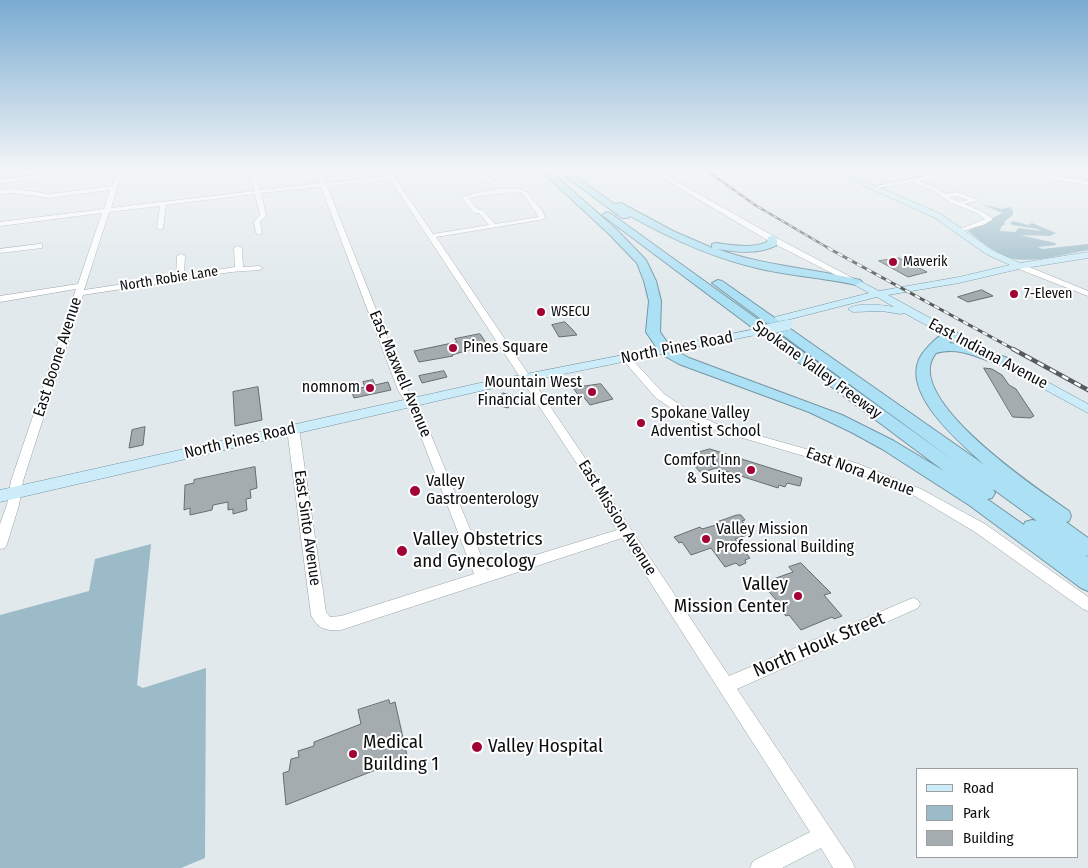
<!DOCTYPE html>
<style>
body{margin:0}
#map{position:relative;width:1088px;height:868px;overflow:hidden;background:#e1e9ec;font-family:"Fira Sans Condensed",sans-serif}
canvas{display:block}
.legend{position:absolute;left:916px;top:768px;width:162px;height:90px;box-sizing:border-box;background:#fff;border:1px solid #9d9e9f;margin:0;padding:6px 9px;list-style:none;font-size:15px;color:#0b0d0f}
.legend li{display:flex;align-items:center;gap:10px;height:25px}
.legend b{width:25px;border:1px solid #9d9e9f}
</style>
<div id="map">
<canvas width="1088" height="868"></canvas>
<ul class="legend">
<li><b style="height:6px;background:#cdecf9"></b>Road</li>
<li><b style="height:14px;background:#9bbbc8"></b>Park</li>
<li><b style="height:14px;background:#a4acaf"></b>Building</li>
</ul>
</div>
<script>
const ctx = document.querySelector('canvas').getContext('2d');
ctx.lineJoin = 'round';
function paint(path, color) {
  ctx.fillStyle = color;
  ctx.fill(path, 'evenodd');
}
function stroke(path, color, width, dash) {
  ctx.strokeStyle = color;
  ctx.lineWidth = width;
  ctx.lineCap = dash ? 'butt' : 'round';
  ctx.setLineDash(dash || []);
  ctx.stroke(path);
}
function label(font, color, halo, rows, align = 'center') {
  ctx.font = font + ' "Fira Sans Condensed",sans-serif';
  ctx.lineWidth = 4;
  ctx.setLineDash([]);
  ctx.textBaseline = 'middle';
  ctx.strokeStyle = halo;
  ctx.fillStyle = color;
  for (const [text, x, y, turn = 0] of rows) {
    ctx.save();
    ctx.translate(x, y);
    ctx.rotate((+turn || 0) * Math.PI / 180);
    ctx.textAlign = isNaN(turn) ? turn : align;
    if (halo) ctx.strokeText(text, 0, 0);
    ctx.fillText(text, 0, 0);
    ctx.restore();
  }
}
paint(new Path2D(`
 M981,204L1002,209L1010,207L1013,210V215L1004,222L1005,224L1001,227L1000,231L1015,232L1019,228L1040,231L1038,229L1012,225L1010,223L1013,221L1028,225L1032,223L1056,233L1050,236L1020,235L1055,243L1056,245L1038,247L1042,249L1088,244V250C1065,254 1029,265 1007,257C993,251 980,241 968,231L1002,213Z
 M151,544L137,685L143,688L206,668L205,858L181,868H0V615L89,591L95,559Z`), '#9bbbc8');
const building = new Path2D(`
 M899,258L927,272L908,277L879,261Z
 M982,290L993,296L968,302L958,297Z
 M565,322L572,329L577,335L559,337L552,325Z
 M480,334L487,344L474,347L475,348L452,355L453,356L419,362L414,351L457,342L455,339Z
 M984,368L992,369L1002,375L1009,385L1016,389L1034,416L1030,418L1013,417Z
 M444,371L447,377L422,383L419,376Z
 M373,380L375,385L388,382L391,390L354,398L351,390L365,387L363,382Z
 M601,384L613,399L590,405L582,395L579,396L573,388Z
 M258,387L262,420L235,426L233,392Z
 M503,393L516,397L508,408L494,404Z
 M145,427L143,445L129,448L132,430Z
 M710,449L802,478L800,486L787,483L785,487L779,485L778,488L716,468L701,473L686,456Z
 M255,467L257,488L250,490L251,498L246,499L247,510L233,514V509L228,510V502L213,505L212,510L190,515V508L184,510L185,485L194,483V480Z
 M737,515H741L745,520L742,521L753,533L735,539L750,558L745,560L746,563L739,566L736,563L725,567L711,548L691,555L682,542L679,543L674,537L700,527L702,529L716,525L715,523Z
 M801,563L831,593L824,595L842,616L834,619L832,617L801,630L789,615L786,616L780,609L783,608L766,588L768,587L765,582L793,572L789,567Z
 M389,700L390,704L395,702L408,760L402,763L401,760L286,805L283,773L289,771L291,759L299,757L298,751L314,746V742L361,724L358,710Z`);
paint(building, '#a4acaf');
stroke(building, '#656d70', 1);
const minor = new Path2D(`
 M87,170H108L0,183V179Z
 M117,170H123L111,208L254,191L250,174L253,172L256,174L260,190L320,183L315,170H321L326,183L388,176L384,170H390L392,173L433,170L394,176L433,234L489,225L479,213H474L462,198L463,197C479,192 514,183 529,193C532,203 545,209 545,219L436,237L593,470L630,528L729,676L908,600L913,598L918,600L920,604L918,608L737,689L852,861L855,868H833L821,848L782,868H750L753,861L810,832L622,538L341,630C326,631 318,629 311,615L287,429L289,426L293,425L299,429L326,612L330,617L341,616L474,574L411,411L398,390L321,187L261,193L266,215L260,222L262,233L259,235L256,233L254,222L260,215L255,194L166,205L163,228L160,230L157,228L160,206L109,212L84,290L176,276L177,256L181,254L185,256L184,275L235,267L234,248L238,246L242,248L243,267L259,266L263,268L259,270L231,272L83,295L23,481L19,505L7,544L5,548L0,549V524L7,505L11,481L76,289L0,302V296L78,284L102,213L0,226V222L104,209L110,190L50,198L14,193L0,194V190L14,189L50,194L112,186ZM390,179L585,476L617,530L487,570L421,411L408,390L327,186ZM520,192L524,195L539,217L495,224L483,210H478L469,199L482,195Z
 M476,170H482L493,181V183H489Z
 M649,170H656L775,237L860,282L853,284L769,241Z
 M1063,170H1072L1088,175V179Z
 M1043,174L1088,181V185L1041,177Z
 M933,175L935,178L919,181L938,189L946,194L958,192L976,199V201L965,204L981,211L992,218V220L983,225L958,232V230L985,219L977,213L951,203L934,191L912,182L873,189L870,187ZM957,196L968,200L959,202L950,197Z
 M39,244H42V248L0,253V249Z
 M1016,264H1022L1088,291V296L1016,268Z
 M626,355L629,356L664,394L694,414L717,424L856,463L921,489L985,524L1088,597V611L1083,609L975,532L913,495L848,469L709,428L686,418L656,398L623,360L621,358Z`);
const major = new Path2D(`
 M830,170H839L941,214L992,250L1020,263L1088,252V258L1019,269L959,283L888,295L1088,404V413L904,313L900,314L882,311L853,312L848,309C856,302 883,305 894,307L877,297L779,322L775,321L774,319L775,317L869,293L853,284L851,282L856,279L879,291L959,277L1010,265L986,254L935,218Z
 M756,329L762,332L760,334L480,391L0,502V490L480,383Z`);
const highway = new Path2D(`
 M540,170H549L617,230L646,260L656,281L661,301L660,332L671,348L689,358L842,415L894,441L944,471L602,215L607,212L610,213L957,463L712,283L718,280L722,281L986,466C959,442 890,385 927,348C933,341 943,332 952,330L959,334L949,343L975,346L1010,359L1012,362L1010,365L1005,366C980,360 963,346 936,353C899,397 1039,490 1069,511L1071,516L1069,521L1066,522L1088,538V556L1085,555L1088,557V591L1081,588L969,505L882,449L851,432L809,412L679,364L661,354L646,332L649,301L644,281L637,263L609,234ZM993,489L1037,521L1032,520L1025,522L1024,525L987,499L992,498L995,493Z
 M557,170H567L614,204L621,203L673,231L710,247L712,248V244L716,243C732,245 752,249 767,242L768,237L772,236L777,239V245C758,255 737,252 717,249C763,266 812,268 860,280L862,282L856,285C825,278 792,276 761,269C715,259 671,239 630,216L628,218H622Z`);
stroke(minor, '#9aa2a5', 1);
stroke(major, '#7496a4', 1);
stroke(highway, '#7496a4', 2);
paint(minor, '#fff');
paint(major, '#cdecf9');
paint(highway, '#ace0f5');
const railFar2 = new Path2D(`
 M706,170L755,205L830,249`);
const railFar1 = new Path2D(`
 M828,248L1015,350`);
const rail = new Path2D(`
 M1013,349L1088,390`);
stroke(railFar2, '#575b5e', 2.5);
stroke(railFar1, '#575b5e', 3);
stroke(rail, '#575b5e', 4.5);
stroke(railFar2, '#fff', 1, [4.5]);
stroke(railFar1, '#fff', 2, [5.5]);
stroke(rail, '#fff', 2.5, [7]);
const majorBridge = new Path2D(`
 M756,332L787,325`);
stroke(majorBridge, '#7496a4', 11, []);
stroke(majorBridge, '#cdecf9', 10);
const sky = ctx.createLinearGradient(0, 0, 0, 292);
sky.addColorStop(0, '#79abd1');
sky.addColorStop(0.58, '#f2f5f6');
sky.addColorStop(1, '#f2f5f600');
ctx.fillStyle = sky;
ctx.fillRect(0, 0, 1088, 292);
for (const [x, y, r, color] of [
 [893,262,5,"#a20335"],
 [1014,294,5,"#a20335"],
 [541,312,5,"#a20335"],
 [453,348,5,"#a20335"],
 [370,388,5,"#a20335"],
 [592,392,5,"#a20335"],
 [641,423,5,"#a20335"],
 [751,470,5,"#a20335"],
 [415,491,6,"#a20335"],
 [706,539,5,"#a20335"],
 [402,551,6,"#a20335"],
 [798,596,5,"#a20335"],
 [477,747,6,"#a20335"],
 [353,754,5,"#a20335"]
]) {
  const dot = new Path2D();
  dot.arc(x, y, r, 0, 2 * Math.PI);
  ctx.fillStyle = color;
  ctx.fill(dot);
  stroke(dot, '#fff', 2);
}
label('14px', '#0b0d0f', '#fff', [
 ["Maverik",903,262],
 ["7-Eleven",1024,294],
 ["WSECU",551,312]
], 'left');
label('14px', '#0b0d0f', '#fff', [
 ["North Robie Lane",169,279,-9]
]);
label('16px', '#0b0d0f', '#fff', [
 ["Pines Square",463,348],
 ["Mountain West",582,383,"right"],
 ["Financial Center",582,401,"right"],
 ["nomnom",360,388,"right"],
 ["Spokane Valley",651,414],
 ["Adventist School",651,432],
 ["Comfort Inn",741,461,"right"],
 ["& Suites",741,479,"right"],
 ["Valley",426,482],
 ["Gastroenterology",426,500],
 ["Valley Mission",716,530],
 ["Professional Building",716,548]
], 'left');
label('16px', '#0b0d0f', '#fff', [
 ["North Pines Road",677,348,-11],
 ["East Indiana Avenue",988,354,28],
 ["East Boone Avenue",58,357,-72],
 ["Spokane Valley Freeway",817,370,36],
 ["East Maxwell Avenue",400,374,67],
 ["North Pines Road",240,441,-13],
 ["East Nora Avenue",860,472,20],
 ["East Mission Avenue",617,518,58],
 ["East Sinto Avenue",307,528,82]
]);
label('19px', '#0b0d0f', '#fff', [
 ["Valley Obstetrics",413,540],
 ["and Gynecology",413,562],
 ["Valley",788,585,"right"],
 ["Mission Center",788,607,"right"],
 ["Medical",363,743],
 ["Building 1",363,765],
 ["Valley Hospital",488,747]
], 'left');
label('19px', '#0b0d0f', '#fff', [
 ["North Houk Street",819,645,-23]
]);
</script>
